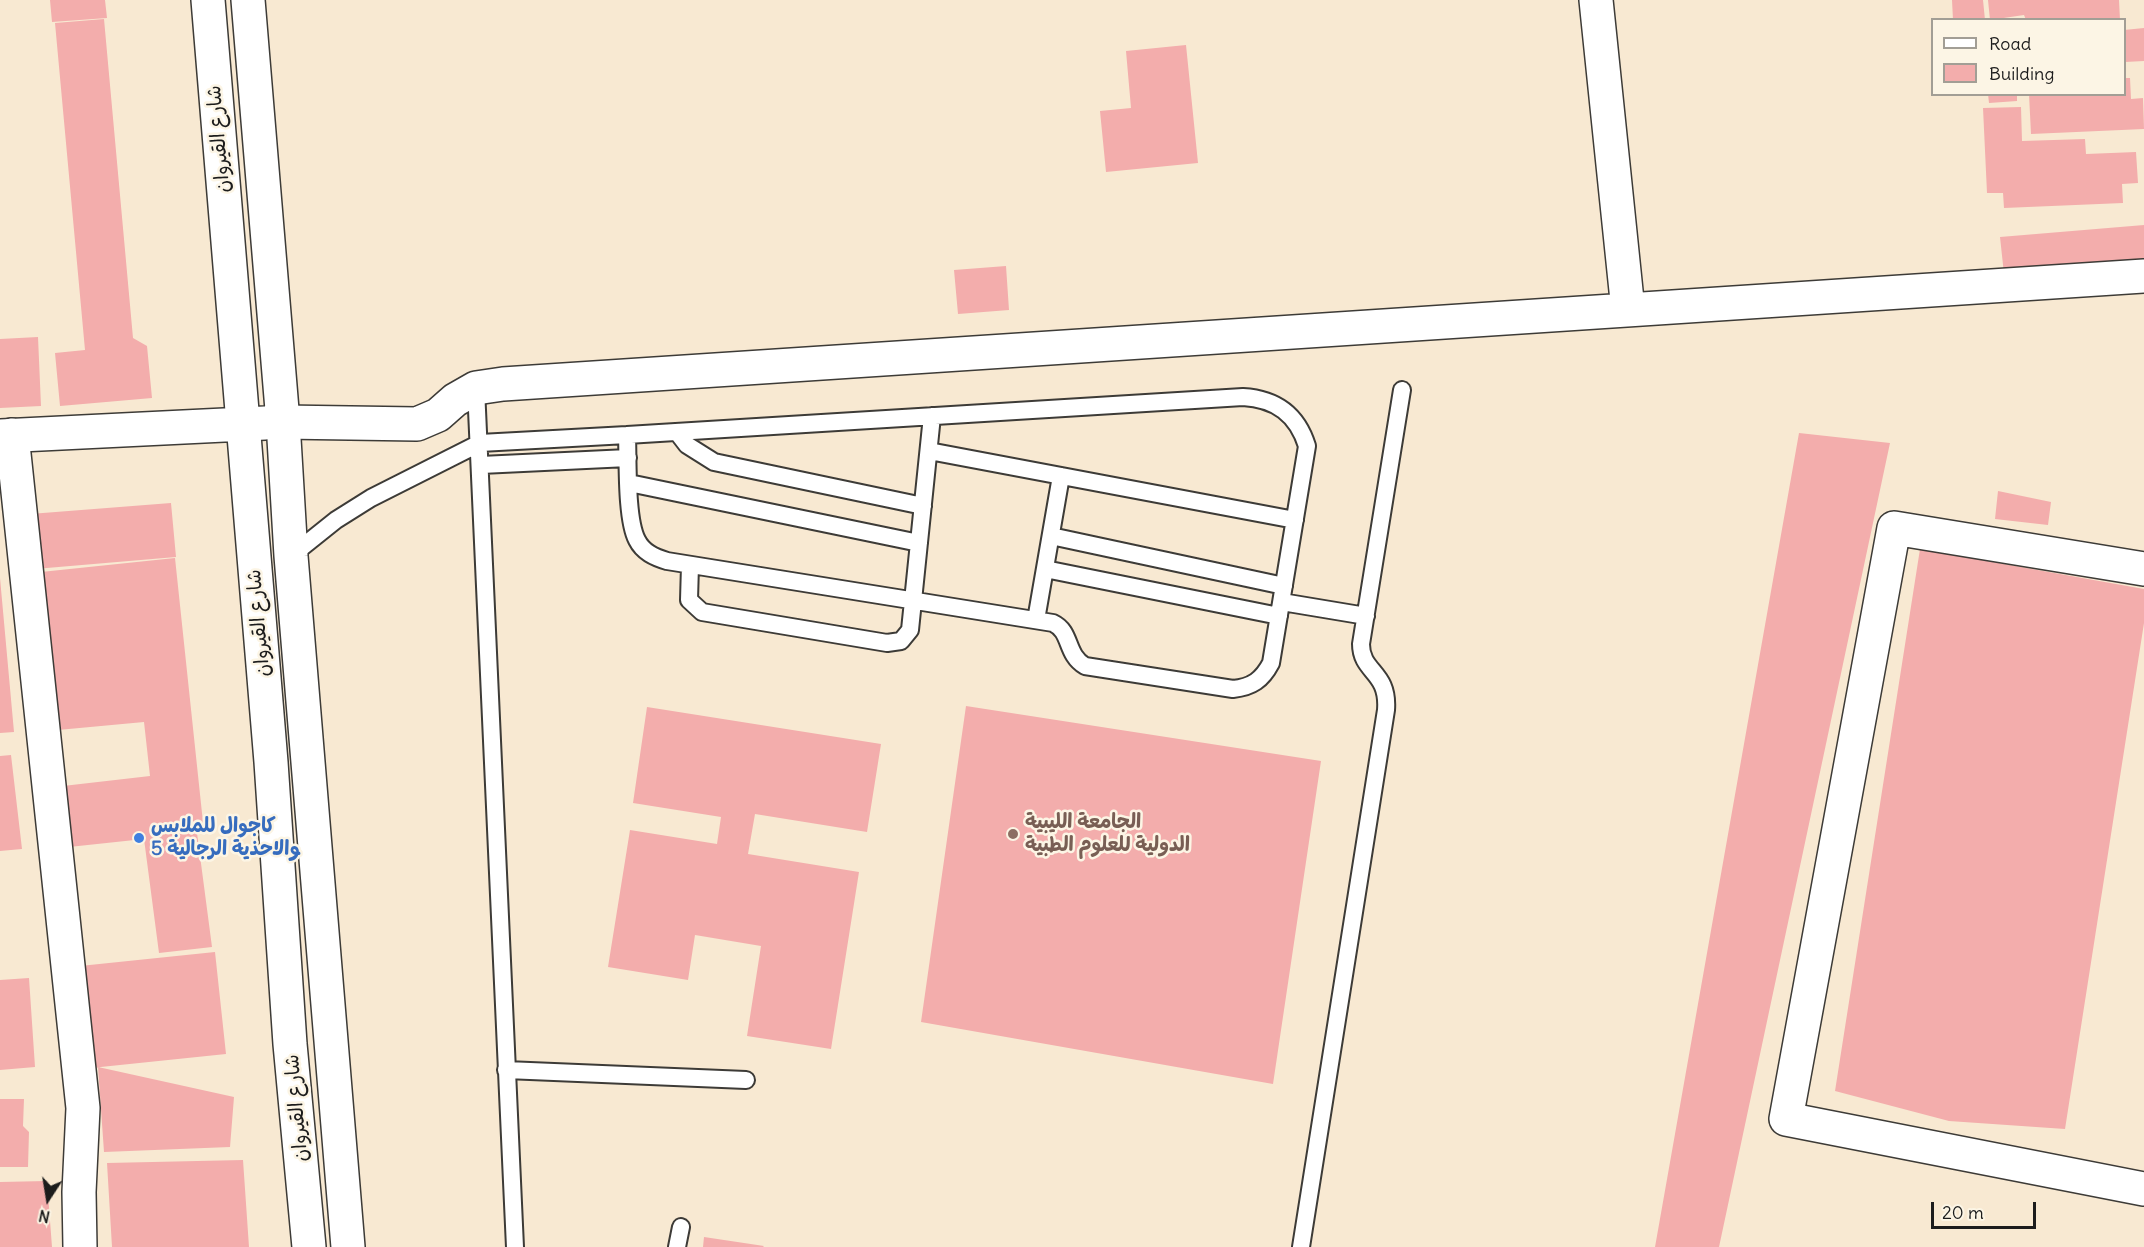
<!DOCTYPE html>
<meta charset="utf-8">
<style>
body{margin:0}
#map{position:relative;width:2144px;height:1247px;overflow:hidden;background:#f8e9d2;font-family:Delius,sans-serif}
canvas{display:block}
.legend{position:absolute;left:1931px;top:18px;width:195px;height:78px;box-sizing:border-box;background:#fcf5e5;border:2px solid #a29e95;margin:0;padding:8px 10px;list-style:none;font-size:18px;color:#1c1c1c}
.legend li{display:flex;align-items:center;gap:12px;height:30px}
.legend b{width:30px;border:2px solid #a29e95}
.north{position:absolute;left:18px;top:1169px;width:60px;height:60px;-webkit-text-stroke:4px #fcf5e5;paint-order:stroke;rotate:192deg;font-size:16px;font-weight:700;line-height:24px;text-align:center;color:#1c1c1c}
.north::after{content:'';display:block;margin:auto;width:21px;height:27px;background:#1c1c1c;clip-path:polygon(50% 0,100% 100%,50% 72%,0 100%)}
.scale{position:absolute;left:1931px;top:1202px;width:105px;height:27px;box-sizing:border-box;border:3px solid #1c1c1c;border-top:0;padding-left:8px;font-size:18px;line-height:21px;white-space:nowrap;color:#1c1c1c;-webkit-text-stroke:4px #fcf5e5;paint-order:stroke}
</style>
<div id="map">
<canvas width="2144" height="1247"></canvas>
<ul class="legend">
<li><b style="height:8px;background:#fff"></b>Road</li>
<li><b style="height:16px;background:#f3adac"></b>Building</li>
</ul>
<div class="north">N</div>
<div class="scale">20 m</div>
</div>
<script>
const ctx = document.querySelector('canvas').getContext('2d');
ctx.lineJoin = 'round';
function paint(path, color) {
  ctx.fillStyle = color;
  ctx.fill(path, 'evenodd');
}
function stroke(path, color, width, dash) {
  ctx.strokeStyle = color;
  ctx.lineWidth = width;
  ctx.lineCap = dash ? 'butt' : 'round';
  ctx.setLineDash(dash || []);
  ctx.stroke(path);
}
function label(font, color, halo, rows, align = 'center') {
  ctx.font = font + ' Delius,"Playpen Sans Arabic",sans-serif';
  ctx.lineWidth = 5;
  ctx.setLineDash([]);
  ctx.textBaseline = 'middle';
  ctx.strokeStyle = halo;
  ctx.fillStyle = color;
  for (const [text, x, y, turn = 0] of rows) {
    ctx.save();
    ctx.translate(x, y);
    ctx.rotate((+turn || 0) * Math.PI / 180);
    ctx.textAlign = isNaN(turn) ? turn : align;
    if (halo) ctx.strokeText(text, 0, 0);
    ctx.fillText(text, 0, 0);
    ctx.restore();
  }
}
paint(new Path2D(`
 M50,0H105L107,18L52,22Z
 M1952,0H1983L1985,20H1953Z
 M1988,0H2119L2120,20H2026L2024,15L1990,20Z
 M104,19L133,338L147,346L152,398L60,406L55,353L85,350L55,23Z
 M2144,28V61L2125,62L2124,30Z
 M1186,45L1198,163L1106,172L1100,111L1131,108L1126,51Z
 M2124,78H2130L2131,99L2143,98L2144,129L2031,134L2029,94H2124Z
 M1988,94H2017V101L1989,103Z
 M2021,107L2022,141L2085,139L2086,154L2136,152L2138,183L2122,184L2123,203L2004,208L2003,193H1987L1983,108Z
 M2144,225V264L2004,274L2000,237Z
 M1006,266L1009,310L958,314L954,270Z
 M38,337L41,406L0,408V339Z
 M1799,433L1890,443L1719,1247H1655Z
 M1998,491L2051,502L2048,525L1995,519Z
 M171,503L176,557L35,569L30,514Z
 M1920,549L2144,589V623L2065,1129L1949,1121L1835,1091Z
 M175,558L204,832L197,833L212,947L159,953L144,839L69,847L63,786L150,776L144,722L58,730L41,572Z
 M0,578L14,732L0,733Z
 M966,706L1321,761L1273,1084L921,1022Z
 M647,707L881,744L867,832L755,814L748,854L859,872L831,1049L747,1036L761,946L695,935L688,980L608,967L630,830L717,844L721,817L633,803Z
 M11,755L22,849L0,851V756Z
 M215,952L226,1054L91,1068L80,966Z
 M29,978L35,1067L0,1070V980Z
 M98,1067L234,1097L230,1147L104,1152Z
 M0,1099H24L23,1126L29,1132L28,1167H0Z
 M243,1160L249,1247H112L107,1163Z
 M47,1181L52,1247H0V1182Z
 M704,1237L764,1246L763,1247H703Z`), '#f3adac');
const lane = new Path2D(`
 M476,388L515,1247
 M1243,397C1276,399 1297,414 1307,446L1271,663C1262,680 1252,687 1233,689L1085,666C1065,654 1072,632 1053,623L667,561C654,557 643,552 637,540C626,519 628,461 627,435Z
 M677,432L687,445L714,462L923,506
 M929,451L1295,520
 M481,465L628,458
 M629,483L919,543
 M1051,536L1284,586
 M291,556L336,520L371,498L480,443L627,435
 M690,565L689,600L702,612L887,643L901,641L910,630L932,416
 M1045,569L1279,616
 M1282,602L1366,616
 M1036,620L1061,476
 M506,1070L746,1080
 M677,1247L681,1227
 M1301,1247L1386,710C1389,671 1361,673 1361,644L1402,390`);
const street = new Path2D(`
 M1596,0L1628,310
 M283,422L417,424L438,415L455,400L476,388L503,384L2144,276
 M12,435L83,1108L79,1192L80,1247
 M2144,569L1894,528L1786,1119L2144,1189`);
const secondary = new Path2D(`
 M208,0L271,762L290,1044L309,1247
 M248,0L283,422L291,556L348,1247
 M0,436L265,423`);
stroke(lane, '#3d3b37', 20);
stroke(street, '#3d3b37', 36);
stroke(secondary, '#3d3b37', 36);
stroke(lane, '#fff', 16);
stroke(street, '#fff', 33);
stroke(secondary, '#fff', 33);
for (const [x, y, r, color] of [
 [1013,834,6,"#8d6e63"],
 [139,838,6,"#3f7fe0"]
]) {
  const dot = new Path2D();
  dot.arc(x, y, r, 0, 2 * Math.PI);
  ctx.fillStyle = color;
  ctx.fill(dot);
  stroke(dot, '#fcf5e5', 2);
}
label('20px', '#1c1c1c', '#fcf5e5', [
 ["شارع القيروان",219,139,-95],
 ["شارع القيروان",259,623,-95],
 ["شارع القيروان",297,1108,-95]
]);
label('bold 20px', '#785e54', '#fcf5e5', [
 ["الجامعة الليبية",1025,822],
 ["الدولية للعلوم الطبية",1025,845]
], 'left');
label('bold 20px', '#366cbe', '#fcf5e5', [
 ["كاجوال للملابس",151,826],
 ["والاحذية الرجالية 5",151,849]
], 'left');
</script>
